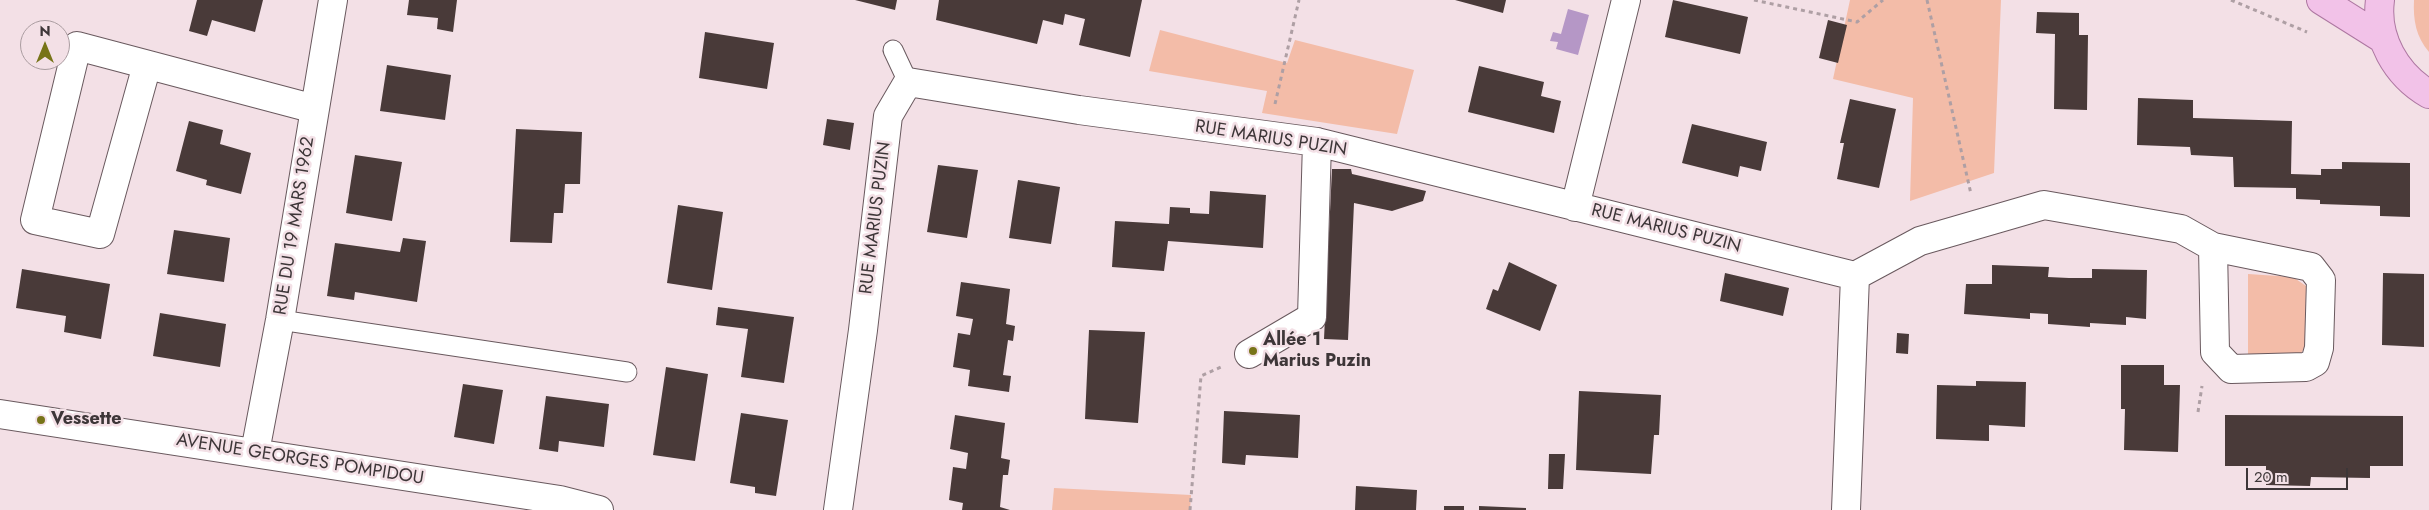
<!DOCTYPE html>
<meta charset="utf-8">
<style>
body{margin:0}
#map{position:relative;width:2429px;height:510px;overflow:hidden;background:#f3e0e6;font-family:Jost,sans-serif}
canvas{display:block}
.north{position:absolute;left:20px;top:20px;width:50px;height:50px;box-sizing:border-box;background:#f3e0e6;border:1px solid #aa9ca0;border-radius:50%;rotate:0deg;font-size:14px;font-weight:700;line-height:20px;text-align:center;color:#3d3638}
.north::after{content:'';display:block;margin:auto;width:18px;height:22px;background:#777418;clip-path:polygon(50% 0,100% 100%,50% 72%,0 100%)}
.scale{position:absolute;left:2246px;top:468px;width:102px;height:22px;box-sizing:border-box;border:2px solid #3d3638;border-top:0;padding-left:6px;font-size:15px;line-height:18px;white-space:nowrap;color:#3d3638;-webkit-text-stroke:4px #f3e0e6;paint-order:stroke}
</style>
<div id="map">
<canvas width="2429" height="510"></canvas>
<div class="north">N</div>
<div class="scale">20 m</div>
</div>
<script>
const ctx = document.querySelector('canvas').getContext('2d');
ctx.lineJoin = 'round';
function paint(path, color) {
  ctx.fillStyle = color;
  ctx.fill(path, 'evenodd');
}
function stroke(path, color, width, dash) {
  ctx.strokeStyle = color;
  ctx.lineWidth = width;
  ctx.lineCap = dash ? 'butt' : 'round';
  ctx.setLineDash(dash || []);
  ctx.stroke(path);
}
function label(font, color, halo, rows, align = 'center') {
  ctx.font = font + ' Jost,sans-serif';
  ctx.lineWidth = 5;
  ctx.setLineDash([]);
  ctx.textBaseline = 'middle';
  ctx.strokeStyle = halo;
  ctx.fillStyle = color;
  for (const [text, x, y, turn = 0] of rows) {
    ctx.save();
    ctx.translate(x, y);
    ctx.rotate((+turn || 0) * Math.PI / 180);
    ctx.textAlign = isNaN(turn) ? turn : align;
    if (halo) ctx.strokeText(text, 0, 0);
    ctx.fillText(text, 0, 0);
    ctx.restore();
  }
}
paint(new Path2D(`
 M1850,0H2001L1994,173L1910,201L1913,98L1833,79Z
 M2414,0H2429V52C2416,37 2413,20 2414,0Z
 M1160,30L1287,63L1295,40L1414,70L1397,134L1262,113L1267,91L1149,71Z
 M2248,274L2293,277L2306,286L2305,347L2298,358L2248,354Z
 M1054,488L1191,495L1190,510H1052Z`), '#f3bca8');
paint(new Path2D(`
 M1568,9L1589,15L1578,55L1556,49L1558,42L1550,41L1553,32L1561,34Z`), '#b597c6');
paint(new Path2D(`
 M197,0H263L255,32L212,20L207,36L189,31Z
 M409,0H457L453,32L437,29L438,18L407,15Z
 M855,0H897L895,10Z
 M939,0H1142L1130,57L1079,45L1085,19L1065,14L1063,25L1043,20L1037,44L936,20Z
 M1455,0H1506L1503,13Z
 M1673,0L1748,17L1740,54L1665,37Z
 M2037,12L2079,13V35H2088L2087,110L2054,109L2055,34L2036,33Z
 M1828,20L1847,25L1838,63L1819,58Z
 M705,32L774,43L767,89L699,78Z
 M387,65L451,75L445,120L380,111Z
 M1479,66L1544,82L1541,96L1561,101L1554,133L1468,112Z
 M2138,98L2193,100V118L2292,121L2291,174L2321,175V169H2342V162L2410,163V217L2380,216V206L2320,204V200L2296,199V188L2234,187L2233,157L2191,155L2190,147L2137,145Z
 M1850,99L1896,109L1879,188L1837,179L1844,143H1840Z
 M827,119L854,123L850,150L823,145Z
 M189,121L223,130L220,144L251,153L241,194L206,185L207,180L176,171Z
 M1692,124L1767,142L1761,171L1740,166L1738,177L1682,163Z
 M516,129L582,132L580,184H565L563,213H554L552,243L510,242Z
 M355,155L402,162L392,221L346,213Z
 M938,165L978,170L967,238L927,232Z
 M1332,169H1351L1352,174L1426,191L1423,201L1392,211L1354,203L1348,340L1324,339Z
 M1018,180L1060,187L1051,244L1009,238Z
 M1210,191L1266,195L1263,248L1168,241L1164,271L1112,267L1115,221L1169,224L1170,207L1190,208V213L1209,214Z
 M678,205L723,212L712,290L667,283Z
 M174,230L230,238L224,282L167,274Z
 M403,238L426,241L417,302L355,292L354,300L327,296L335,243L400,252Z
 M1509,262L1557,285L1540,331L1486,309L1493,289L1498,291Z
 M1992,265L2049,267L2048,277L2069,278H2092V269L2147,270L2146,319L2126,317V325L2090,323V327L2048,324V314L2030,313V319L1964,314L1966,284H1992Z
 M22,269L110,284L101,339L64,332L66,316L16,308Z
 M1725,273L1789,288L1783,316L1720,301Z
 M2383,273L2424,274V347L2382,345Z
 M961,282L1010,289L1006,324L1015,326L1013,341L1008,340L1003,375L1011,376L1009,392L968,386L970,370L953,367L958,333L970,335L973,319L956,316Z
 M718,307L794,317L784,383L741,377L748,329L716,325Z
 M160,313L226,324L220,367L153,356Z
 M1089,330L1145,332L1138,423L1085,419Z
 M1897,333L1909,334L1908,354L1896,353Z
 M2121,365H2164V385H2180L2178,452L2124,450L2125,409H2121Z
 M666,367L708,374L695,461L653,455Z
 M1976,381L2026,382L2025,427L1989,425V441L1936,439L1937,385L1976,386Z
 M463,384L503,390L494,444L454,437Z
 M1579,391L1661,395L1659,435H1654L1651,474L1576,470Z
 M546,396L609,404L604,447L559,441L558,452L539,449Z
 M1224,411L1300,415L1298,458L1246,455L1245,465L1222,463Z
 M741,413L788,420L776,496L755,493V487L730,483Z
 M955,415L1005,423L1001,458L1010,460L1008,475H1003L1000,507L1010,510H962L963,503L949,500L953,467L966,469L968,453L950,449Z
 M2225,415L2403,416V466H2370V478L2311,477L2310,486L2266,485V466H2225Z
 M1549,454H1565L1563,489H1548Z
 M1356,486L1417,490L1416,510H1355Z
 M1444,506H1464V510H1444Z
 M1479,506L1526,508V510H1479Z`), '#493a39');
const lane = new Path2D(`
 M893,50L908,82
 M280,320L627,372`);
const street = new Path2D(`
 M147,65L100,234L35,220L77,46L315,109
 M1575,207L1626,0
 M1855,276L1920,241L2044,205L2181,229L2213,247L2311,267L2321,280L2319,348L2315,362L2306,367L2231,369L2215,352L2213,247
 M1249,354L1312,317L1317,142
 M0,414L560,500L599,510
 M255,452L280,320L333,0
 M838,510L863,330L888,116L908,82L1079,110L1317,142L1855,276L1846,510`);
const primary = new Path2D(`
 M2321,0L2383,39
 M2380,0C2375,38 2396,75 2429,94`);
stroke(lane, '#69595e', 21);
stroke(street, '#69595e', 30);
stroke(primary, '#ad77a1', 30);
stroke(new Path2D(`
 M1754,0L1857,22L1883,0
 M1927,0L1971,194
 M2231,0L2307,32
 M1275,104L1299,0
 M2198,412L2202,386
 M1190,510L1201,376L1221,367`), '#ae9fa4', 3, [4, 4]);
stroke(lane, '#fff', 19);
stroke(street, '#fff', 28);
stroke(primary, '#f2c2e8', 28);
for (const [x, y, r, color] of [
 [1253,351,5,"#777418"],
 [41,420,5,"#777418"]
]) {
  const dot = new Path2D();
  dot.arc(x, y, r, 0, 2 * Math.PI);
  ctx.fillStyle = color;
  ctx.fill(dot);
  stroke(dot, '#f3e0e6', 2);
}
label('18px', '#3d3638', '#f3e0e6', [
 ["RUE MARIUS PUZIN",1271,139,9],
 ["RUE MARIUS PUZIN",876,218,-83],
 ["RUE DU 19 MARS 1962",295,226,-81],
 ["RUE MARIUS PUZIN",1666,229,14],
 ["AVENUE GEORGES POMPIDOU",300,460,9]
]);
label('bold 18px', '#3d3638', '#f3e0e6', [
 ["Allée 1",1263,341],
 ["Marius Puzin",1263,362],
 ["Vessette",51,420]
], 'left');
</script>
